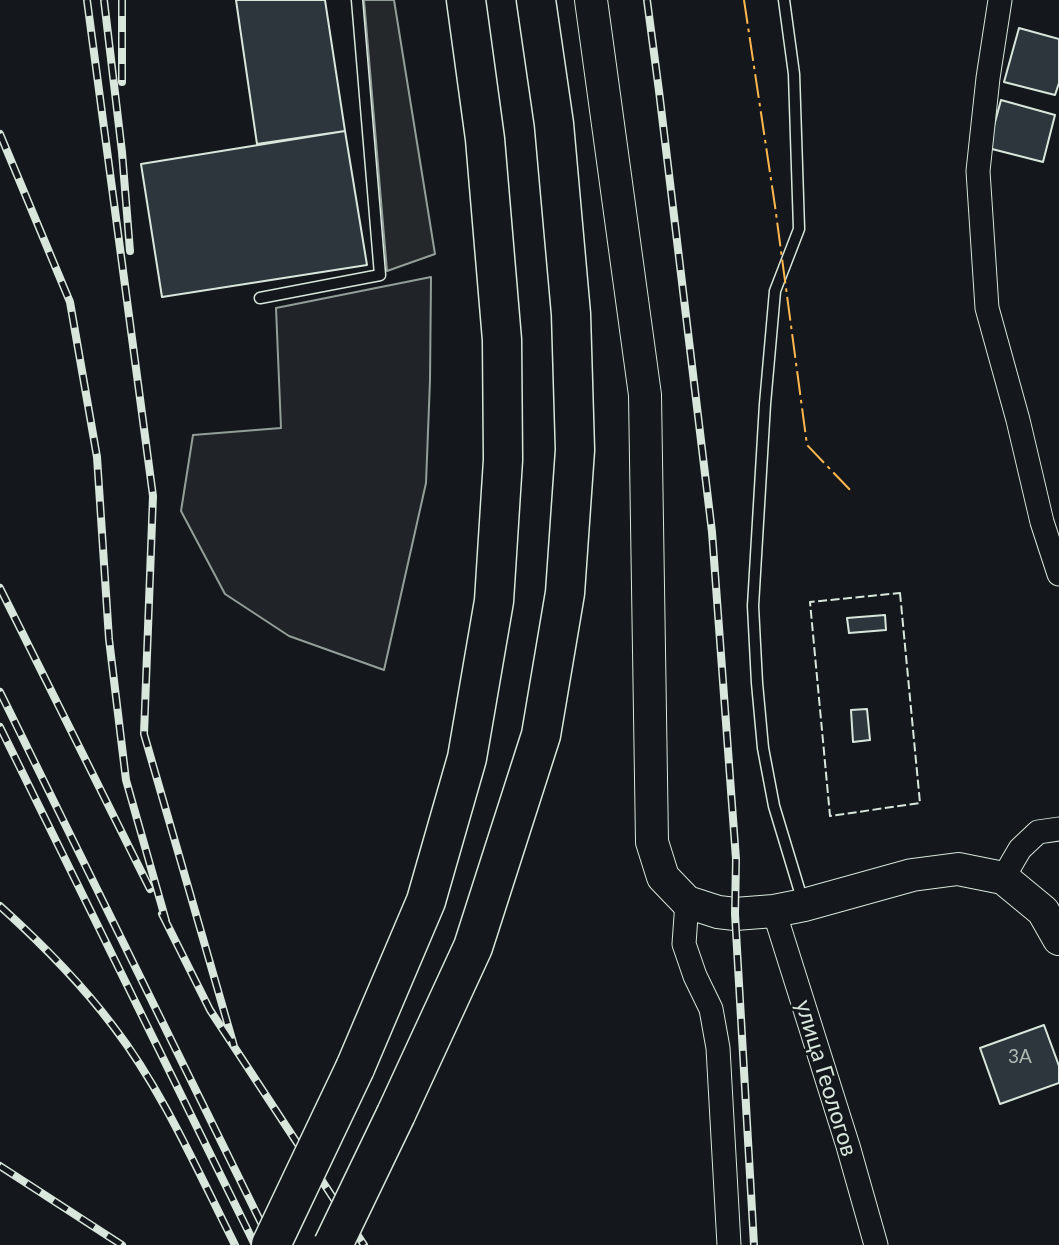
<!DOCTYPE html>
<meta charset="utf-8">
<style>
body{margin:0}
canvas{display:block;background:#14181c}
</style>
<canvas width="1059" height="1245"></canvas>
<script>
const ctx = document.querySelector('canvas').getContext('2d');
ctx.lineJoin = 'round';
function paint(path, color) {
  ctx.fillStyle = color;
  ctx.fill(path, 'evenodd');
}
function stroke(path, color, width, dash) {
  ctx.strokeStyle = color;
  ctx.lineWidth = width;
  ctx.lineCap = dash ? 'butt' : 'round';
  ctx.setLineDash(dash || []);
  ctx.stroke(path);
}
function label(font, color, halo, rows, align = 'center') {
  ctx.font = font + ' Lato,sans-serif';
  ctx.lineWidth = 5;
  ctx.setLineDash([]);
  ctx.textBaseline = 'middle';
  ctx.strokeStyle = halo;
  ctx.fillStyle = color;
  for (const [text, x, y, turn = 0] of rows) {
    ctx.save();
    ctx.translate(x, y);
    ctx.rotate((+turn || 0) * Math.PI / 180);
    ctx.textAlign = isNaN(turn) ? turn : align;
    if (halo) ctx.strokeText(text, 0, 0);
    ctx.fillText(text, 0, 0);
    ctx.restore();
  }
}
const green = new Path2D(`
 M431,277L430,380L426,483L384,670L289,636L225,594L181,511L193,435L281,428L276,308Z`);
paint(green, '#202428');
stroke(green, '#939e99', 2);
const parking = new Path2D(`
 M364,0H394L435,254L387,271Z`);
paint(parking, '#24282b');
stroke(parking, '#939e99', 2);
const building = new Path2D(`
 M236,0H325L345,131L257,144Z
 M1019,28L1059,39V83L1055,95L1004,82Z
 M1001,100L1055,115L1043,162L988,148Z
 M345,131L367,265L162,297L141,164Z
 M885,615L886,630L849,633L847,618Z
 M867,709L870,740L853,742L851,710Z
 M1044,1025L1059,1066V1083L1000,1104L980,1048Z`);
paint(building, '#2c363c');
stroke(building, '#d8e6dc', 2);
const lane = new Path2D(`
 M784,0L794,74L799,229L775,291L765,404L753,606L757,683L763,748L774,806L803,902
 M260,298L380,275L357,0`);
const street = new Path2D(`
 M1000,0L988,78L978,171L987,308L1018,420L1042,522L1059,574
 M1003,878L1020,849L1038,832L1059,829
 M687,902L684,944L695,976L711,1009L718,1048L729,1245
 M774,911L848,1146L876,1245`);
const secondary = new Path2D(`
 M591,0L645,395L652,842L663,877L687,902L718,912L735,914L774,911L804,905L912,875L958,869L1003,878L1043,911L1059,939`);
const highway = new Path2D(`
 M355,1068L426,901L467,758L494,601L503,460L502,340L485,139L466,0
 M396,1114L473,947L541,735L565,593L575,450L571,314L554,124L536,0`);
stroke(lane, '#d8e6dc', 13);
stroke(street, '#d8e6dc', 25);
stroke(secondary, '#d8e6dc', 34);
stroke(highway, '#d8e6dc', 41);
stroke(lane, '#14181c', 10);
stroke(street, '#14181c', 23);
stroke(secondary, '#14181c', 32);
stroke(highway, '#14181c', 38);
const rail = new Path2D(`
 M87,0L153,496L144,734L234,1046
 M104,0L122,152L130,251
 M122,0V82
 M647,0L659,91L712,532L736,859L735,914L754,1245
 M0,134L70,302L97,457L109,639L126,780L166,921
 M0,588L150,889
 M0,692L272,1245
 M0,727L255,1245
 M0,906C41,943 80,982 113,1026C163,1091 198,1172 235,1245
 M162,914L210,1010L364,1245
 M0,1166L122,1245`);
stroke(rail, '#d8e6dc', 8);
stroke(rail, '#14181c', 5, [16]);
const highwayBridge = new Path2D(`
 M271,1245L355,1068
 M333,1245L396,1114`);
stroke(highwayBridge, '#d8e6dc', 41, []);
stroke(highwayBridge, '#14181c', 38);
stroke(new Path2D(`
 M900,593L920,803L830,816L810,602Z`), '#d8e6dc', 2, [9, 3.5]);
stroke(new Path2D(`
 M744,0L775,206L807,445L853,493`), '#ffb74d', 2, [24, 5, 3.5, 5]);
label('19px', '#adbab4', null, [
 ["3А",1020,1057]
]);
label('23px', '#d8e6dc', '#14181c', [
 ["улица Геологов",826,1078,73]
]);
</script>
